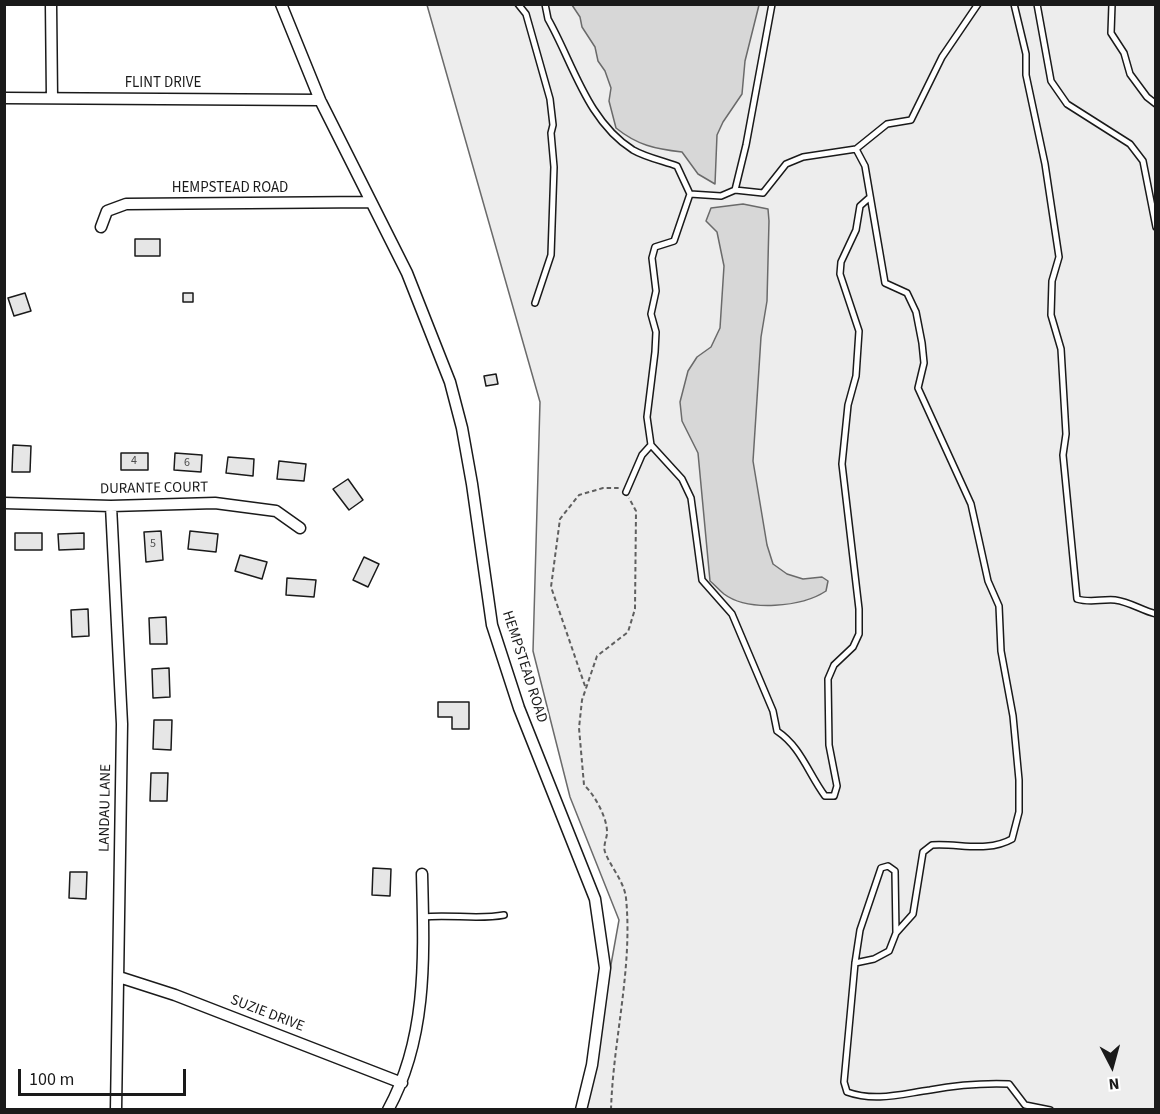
<!DOCTYPE html>
<style>
body{margin:0}
#map{position:relative;width:1160px;height:1114px;overflow:hidden;background:#fff;font-family:"Source Sans 3",sans-serif}
canvas{display:block}
.frame{position:absolute;inset:0;border:6px solid #1a1a1a;pointer-events:none}
.north{position:absolute;left:1082px;top:1036px;width:60px;height:60px;-webkit-text-stroke:4px #fff;paint-order:stroke;rotate:174deg;font-size:16px;font-weight:700;line-height:24px;text-align:center;color:#1a1a1a}
.north::after{content:'';display:block;margin:auto;width:21px;height:27px;background:#1a1a1a;clip-path:polygon(50% 0,100% 100%,50% 72%,0 100%)}
.scale{position:absolute;left:18px;top:1069px;width:168px;height:27px;box-sizing:border-box;border:3px solid #1a1a1a;border-top:0;padding-left:8px;font-size:18px;line-height:21px;white-space:nowrap;color:#1a1a1a;-webkit-text-stroke:4px #fff;paint-order:stroke}
</style>
<div id="map">
<canvas width="1160" height="1114"></canvas>
<div class="frame"></div>
<div class="north">N</div>
<div class="scale">100 m</div>
</div>
<script>
const ctx = document.querySelector('canvas').getContext('2d');
ctx.lineJoin = 'round';
function paint(path, color) {
  ctx.fillStyle = color;
  ctx.fill(path, 'evenodd');
}
function stroke(path, color, width, dash) {
  ctx.strokeStyle = color;
  ctx.lineWidth = width;
  ctx.lineCap = dash ? 'butt' : 'round';
  ctx.setLineDash(dash || []);
  ctx.stroke(path);
}
function label(font, color, halo, rows, align = 'center') {
  ctx.font = font + ' "Source Sans 3",sans-serif';
  ctx.lineWidth = 4.5;
  ctx.setLineDash([]);
  ctx.textBaseline = 'middle';
  ctx.strokeStyle = halo;
  ctx.fillStyle = color;
  for (const [text, x, y, turn = 0] of rows) {
    ctx.save();
    ctx.translate(x, y);
    ctx.rotate((+turn || 0) * Math.PI / 180);
    ctx.textAlign = isNaN(turn) ? turn : align;
    if (halo) ctx.strokeText(text, 0, 0);
    ctx.fillText(text, 0, 0);
    ctx.restore();
  }
}
const built = new Path2D(`
 M427,5H1155V1109H585L619,920L570,797L533,651L540,402Z`);
paint(built, '#ededed');
stroke(built, '#6a6a6a', 1.5);
const water = new Path2D(`
 M572,5H759L745,61L742,94L723,122L717,135L715,184L698,174L682,152C655,149 637,145 616,128L609,101L611,88L605,71L598,61L595,47L582,27L580,17Z
 M743,204L768,209L769,221L767,301L761,337L753,461L767,545L773,564L787,574L803,579L822,577L828,581L826,591C802,607 748,612 724,594C719,590 715,585 710,581L698,453L682,421L680,402L688,371L697,357L711,347L720,328L724,266L717,232L706,221L711,208Z`);
paint(water, '#d7d7d7');
stroke(water, '#6a6a6a', 1.5);
const building = new Path2D(`
 M135,239H160V256H135Z
 M25,293L31,311L14,316L8,298Z
 M183,293H193V302H183Z
 M496,374L498,384L486,386L484,376Z
 M13,445L31,446L30,472H12Z
 M121,453H148V470H121Z
 M175,453L202,455L201,472L174,470Z
 M228,457L254,459L253,476L226,473Z
 M279,461L306,464L304,481L277,479Z
 M348,479L363,500L349,510L333,489Z
 M161,531L163,560L146,562L144,532Z
 M190,531L218,534L216,552L188,549Z
 M15,533H42V550H15Z
 M84,533V549L59,550L58,534Z
 M240,555L267,562L262,579L235,571Z
 M364,557L379,564L368,587L353,580Z
 M287,578L316,580L314,597L286,595Z
 M88,609L89,636L72,637L71,610Z
 M166,617L167,644H150L149,618Z
 M169,668L170,697L153,698L152,669Z
 M438,702H469V729H452V717H438Z
 M154,720H172L171,750L153,749Z
 M151,773H168L167,801H150Z
 M373,868L391,869L390,896L372,895Z
 M70,872H87L86,899L69,898Z`);
paint(building, '#e6e6e6');
stroke(building, '#1a1a1a', 1.5);
const service = new Path2D(`
 M518,4L526,14L550,99L553,125L551,133L554,167L551,255L535,303
 M545,4L548,19C573,63 587,121 633,150C645,157 663,161 677,166L690,194
 M1014,4L1026,54V75L1045,164L1059,257L1052,281L1051,315L1061,349L1066,434L1063,455L1077,599C1090,603 1101,599 1115,600C1130,602 1141,610 1156,614
 M1037,4L1051,81L1067,104L1130,144L1143,161L1156,227
 M1112,4L1111,33L1124,53L1130,74L1147,97L1156,104
 M856,149L865,166L885,283L907,293L916,312L922,343L924,363L918,388L971,504L988,581L999,606L1001,651L1013,716L1019,780V812L1012,839C987,853 959,843 932,845L923,852L913,914L896,933
 M735,190L746,145L772,4
 M869,198L860,206L856,230L841,262L840,274L859,331L856,376L848,405L842,464L859,609V634L853,647L834,665L828,679L829,745L837,786L834,796H825C808,773 801,747 777,731L773,711L732,614L702,580L691,498L682,479L651,445L647,417L655,352L656,332L651,314L656,291L652,258L655,247L674,241L690,194L721,196L735,190L763,193L786,164L803,157L856,149L887,124L911,120L942,57L978,4
 M626,492L642,455L651,445
 M423,917C450,914 478,920 504,915
 M855,963L874,959L889,951L896,933L895,871L888,866L881,868L860,930L855,963L844,1082L847,1092C875,1102 901,1094 930,1090C957,1085 982,1083 1009,1084L1025,1105L1050,1110`);
const minor = new Path2D(`
 M51,4L52,98
 M281,4L320,100L407,273L450,382L462,428L472,484L492,625L519,708L595,899L605,968L592,1065L581,1110
 M4,98L320,100
 M101,227L107,211L126,204L371,202
 M4,503L111,506L215,503L276,511L300,528
 M111,506L122,724L116,1110
 M119,977L175,995L402,1083
 M388,1110C428,1037 424,955 422,874`);
stroke(service, '#1a1a1a', 8);
stroke(minor, '#1a1a1a', 13);
stroke(new Path2D(`
 M585,686L551,587L560,519L579,495L603,488H619
 M611,1110C613,1040 633,968 626,898C624,881 611,868 605,852C603,847 606,840 607,834C608,819 595,795 584,785L579,728L582,700L597,656L628,632L635,609L636,511L629,498`), '#5f5f5f', 2, [4.5, 3]);
stroke(service, '#fff', 5);
stroke(minor, '#fff', 10);
label('12px', '#4d4d4d', null, [
 ["4",134,461],
 ["6",187,463],
 ["5",153,544]
]);
label('15px', '#1a1a1a', '#fff', [
 ["FLINT DRIVE",163,84],
 ["HEMPSTEAD ROAD",230,189],
 ["DURANTE COURT",154,489,-1],
 ["HEMPSTEAD ROAD",524,667,72],
 ["LANDAU LANE",106,808,-89],
 ["SUZIE DRIVE",267,1014,21]
]);
</script>
